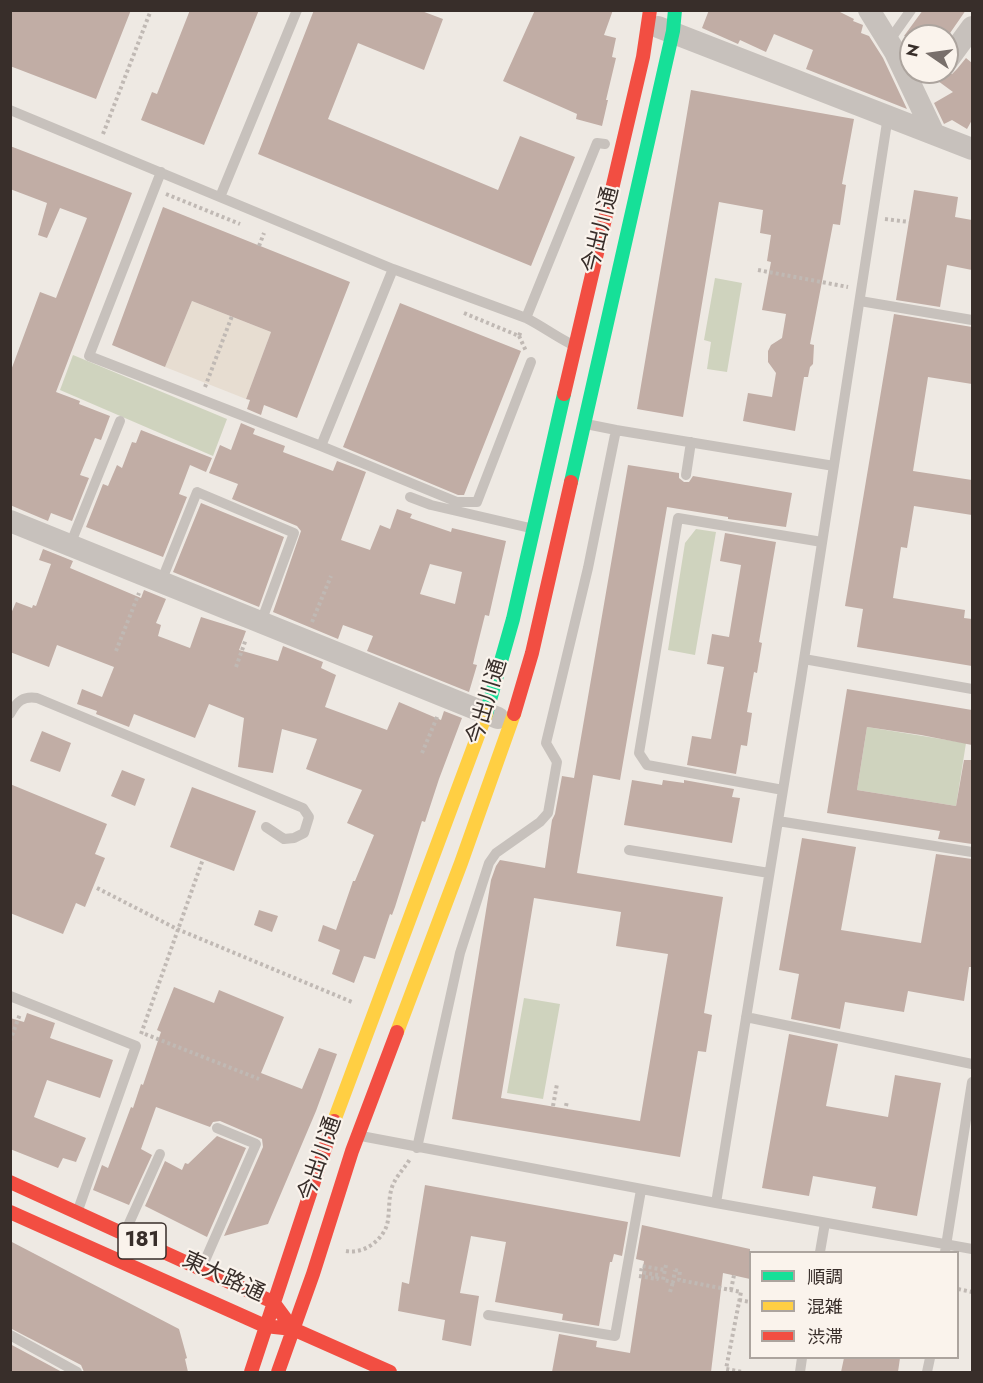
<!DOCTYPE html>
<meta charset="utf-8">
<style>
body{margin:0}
#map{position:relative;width:983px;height:1383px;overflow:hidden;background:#eee9e3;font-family:Jost,"Noto Sans JP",sans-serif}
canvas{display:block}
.frame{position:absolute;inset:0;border:12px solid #382e2a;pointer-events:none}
.legend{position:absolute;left:749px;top:1251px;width:210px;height:108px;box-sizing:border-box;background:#faf3ec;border:2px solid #aca49e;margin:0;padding:8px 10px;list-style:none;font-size:18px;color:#382e2a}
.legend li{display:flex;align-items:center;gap:12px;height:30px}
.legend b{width:30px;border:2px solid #aca49e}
.north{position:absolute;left:899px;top:24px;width:60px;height:60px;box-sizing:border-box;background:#faf3ec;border:2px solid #aca49e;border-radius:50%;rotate:283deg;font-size:16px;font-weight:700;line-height:24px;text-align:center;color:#382e2a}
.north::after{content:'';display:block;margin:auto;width:21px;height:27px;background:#786f6b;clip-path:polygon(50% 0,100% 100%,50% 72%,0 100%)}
</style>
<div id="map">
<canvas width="983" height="1383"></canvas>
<div class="frame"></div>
<ul class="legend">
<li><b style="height:8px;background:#16e098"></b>順調</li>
<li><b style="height:8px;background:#ffcf43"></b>混雑</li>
<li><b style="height:8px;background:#f24e42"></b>渋滞</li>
</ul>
<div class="north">N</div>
</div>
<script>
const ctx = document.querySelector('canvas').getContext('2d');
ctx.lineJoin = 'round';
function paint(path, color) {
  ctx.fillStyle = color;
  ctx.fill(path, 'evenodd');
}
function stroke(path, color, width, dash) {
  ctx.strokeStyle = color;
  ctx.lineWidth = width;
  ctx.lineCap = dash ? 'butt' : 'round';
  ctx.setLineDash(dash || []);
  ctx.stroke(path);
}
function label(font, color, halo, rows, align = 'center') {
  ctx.font = font + ' Jost,"Noto Sans JP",sans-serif';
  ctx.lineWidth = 4.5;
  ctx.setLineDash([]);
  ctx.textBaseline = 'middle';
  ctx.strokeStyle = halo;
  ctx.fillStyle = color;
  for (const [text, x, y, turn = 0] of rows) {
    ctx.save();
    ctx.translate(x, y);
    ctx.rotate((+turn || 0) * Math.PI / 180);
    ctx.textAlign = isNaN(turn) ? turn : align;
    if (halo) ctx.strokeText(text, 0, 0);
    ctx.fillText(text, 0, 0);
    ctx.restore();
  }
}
paint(new Path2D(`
 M715,278L742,283L727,372L707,369L711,342L704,340Z
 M73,355L227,419L213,456L60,390Z
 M696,529L716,532L695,655L668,650L685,543Z
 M867,727L966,743L956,806L857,790Z
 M524,998L560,1004L543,1099L507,1093Z`), '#cfd3be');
paint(new Path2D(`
 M192,301L271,332L246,399L165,367Z`), '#e7ddd1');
paint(new Path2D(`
 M10,10H131L96,99L10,66Z
 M190,10H259L204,145L141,120L152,92L157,94Z
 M314,10H419L443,19L424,70L358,43L328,119L498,190L520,136L575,157L531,266L258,154Z
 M535,10H613L604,35L616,38L612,57L616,58L606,100H608L602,126L576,119L577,114L503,81Z
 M709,10H836L854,19L853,21L863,25L861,33L869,36L883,58L907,109L806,69L813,50L774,34L766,52L740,40L738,44L702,28Z
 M923,10H966L948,36H904Z
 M966,58L972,63V120L967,129L952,120L944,124L934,103L953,92L938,81L943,74H952L957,69Z
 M691,90L854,119L842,184L846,185L840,225L833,224L810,344L814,345L813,364L810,367L808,377H804L795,431L743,421L748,393L772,397L776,373L768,362V351L771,345L782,338L786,314L762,310L771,262L767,261L771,235L760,233L763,210L719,202L683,417L637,409Z
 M10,146L132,193L56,392L80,401L79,404L110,416L101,440L95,438L80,475L89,478L72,521L51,513L48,521L10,505V373L40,292L56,298L87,218L60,208L47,238L38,235L47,203L10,189Z
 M914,190L958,197L955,217L972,220V270L947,265L940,307L896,300Z
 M163,207L350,282L297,418L264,405L261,415L247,409L250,400L246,399L271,332L192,301L165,367L112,345Z
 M400,303L521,351L464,495H458L343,447Z
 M894,314L972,327V384L928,377L913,471L972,480V515L914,506L907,548L901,547L893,598L965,610L964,618L972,619V666L857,647L863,609L845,606Z
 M241,423L255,429L253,434L285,446L283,452L333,471L337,461L366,472L341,540L370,550L380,525L390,529L397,509L412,514L410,518L451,532L452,528L506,541L489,616L485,615L476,651L473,664L477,665L469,692L367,651L373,636L343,625L338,639L273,612L301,531L297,526L232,499L238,484L209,473L220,445L231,450ZM430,564L462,572L455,604L420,594Z
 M141,430L212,458L206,472L190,465L179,494L187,497L163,557L86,527L103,484L108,486L117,465L122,468L132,442L136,443Z
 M628,465L679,473V478L684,482H689L693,476L792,493L786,527L728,519V517L667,507L620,780L593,775L577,873L723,897L704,1013L712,1015L706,1052L698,1051L680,1157L452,1119L491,880L496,866L500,860L545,868L552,820L555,814L562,776L574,778ZM534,898L621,912L616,946L668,954L640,1121L501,1098Z
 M201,503L284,537L259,607L173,572Z
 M725,533L776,542L759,642L762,643L757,673L754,672L747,712L752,713L747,746L741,745L736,774L687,765L692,736L711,739L724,667L707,664L712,634L729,637L741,565L720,561Z
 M43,549L73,561L70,568L141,598L144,590L166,599L156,623L161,625L158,636L190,648L201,617L246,631L239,650L278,661L283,646L323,662L321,668L336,675L325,707L387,730L399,702L441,720L444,711L462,718L439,779L425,822L422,821L395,907L392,915L390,914L375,959L364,956L354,983L332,974L340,950L318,941L323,925L336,930L353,881H355L374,835L347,823L362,790L306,769L317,739L282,729L273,773L238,767L244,718L209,704L195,738L134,714L129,727L96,714L97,711L77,704L82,689L102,697L114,667L57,645L49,667L10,652V616L16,602L32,608L33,605L36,606L51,564L39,560Z
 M847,689L972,710V745L921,735L867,727L857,790L956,806L964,760H972V844L938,839L940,831L827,813Z
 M42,731L71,743L60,772L30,761Z
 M122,770L145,779L135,806L111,796Z
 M632,780L662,785L663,780L684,783V780L734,789L732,797L740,798L732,843L624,825Z
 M10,784L107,824L95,854L105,858L85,907L76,903L63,934L10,913Z
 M192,787L256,811L234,871L170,847Z
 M802,838L856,847L841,930L921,943L936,854L972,859V967H969L964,1001L908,991L904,1012L845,1002L840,1029L791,1019L799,974L779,970Z
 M259,910L278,916L272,932L254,925Z
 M174,987L214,1003L219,990L284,1017L261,1073L302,1089L319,1048L337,1054L316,1111L268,1224L224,1236L263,1147L262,1139L220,1121L213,1122L210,1127L156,1107L141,1149L152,1155L129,1205L93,1190L102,1165L108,1168L131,1107L133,1108L141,1084L143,1085L161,1032L157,1030Z
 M27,1013L55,1023L50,1038L113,1060L100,1098L47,1080L34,1117L86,1138L76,1162L63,1158L58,1168L10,1149V1018L24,1022Z
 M789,1034L838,1044L826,1106L888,1117L895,1075L941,1083L917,1216L872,1208L876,1187L813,1176L809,1196L762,1188Z
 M217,1136L246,1148L207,1237L145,1206L165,1161L182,1170L185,1163L188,1164Z
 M425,1185L628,1222L622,1256L614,1254L612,1262H610L599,1326L562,1320L563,1314L495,1302L506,1242L471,1236L460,1293L479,1296L471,1346L442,1340L445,1320L398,1311L402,1282L409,1284Z
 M642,1225L750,1249V1279L723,1273L711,1372H552L559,1334L597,1341L596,1347L630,1353L644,1261L636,1259Z
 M10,1241L179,1329L187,1358L185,1359L188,1372H84L81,1365L10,1328Z
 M10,1344L62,1372H10Z
 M844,1358H900L898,1372H841Z`), '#c1ada5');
stroke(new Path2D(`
 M103,134L151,10
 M166,194L240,224
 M885,219L909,222
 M259,246L264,233
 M758,270L848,287
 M464,313L519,336L521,331
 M519,336L526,351
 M205,387L232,316
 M312,622L331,576
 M116,651L139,593
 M236,667L246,639
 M422,753L438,715
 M97,888L177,929L352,1002
 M141,1034L203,859
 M145,1034L259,1079
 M10,1041L20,1014
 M553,1106L557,1084
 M566,1106L567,1101
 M346,1251C363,1254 381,1242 387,1225C390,1213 388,1199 392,1187C396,1176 404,1169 410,1159
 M666,1265L663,1280L673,1282L675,1270
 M675,1270L680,1271L679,1280L741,1292L726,1369L743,1372
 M658,1275L641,1272L642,1266L665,1270
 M639,1276L657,1279L658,1275
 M958,1289L972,1292
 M731,1290L734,1275
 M670,1292L673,1282
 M739,1300L750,1302`), '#c0b9b4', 4, [3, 3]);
stroke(new Path2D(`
 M889,41L911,10
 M10,110L393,269L526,318C542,326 555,336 571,344
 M161,172L89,356L321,446L457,502H477L531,362
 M220,197L297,10
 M860,301L972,320
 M526,318L597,143L605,144
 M586,424L616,430L834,466
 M321,446L393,269
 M686,475L691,442
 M410,497L431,505L530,528
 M70,545L120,421
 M161,582L197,492L294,533L261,622
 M804,659L972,689
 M10,714C17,701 23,696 37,698L303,808L309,817L304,833L294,838L284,839L266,827
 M783,790L647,765L639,753L678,518L822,542
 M778,821L972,852
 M629,850L769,873
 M10,996L136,1046L78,1210
 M746,1017L972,1064
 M361,1136L716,1203L972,1249
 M417,1148L460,953L489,863L496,853L540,822L548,813L557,762L546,743L588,568L616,430
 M716,1203L801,679L888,116
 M126,1230L160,1154
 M820,1252L825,1223
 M945,1252L972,1082
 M203,1265L256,1144L217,1128
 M488,1315L615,1336L641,1190
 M10,1335L77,1372
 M800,1372L802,1358
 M927,1372L930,1358`), '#c7c1bc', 10);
stroke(new Path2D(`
 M869,10L895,52L934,134
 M658,27L972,149
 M947,61L972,27
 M10,521L498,718`), '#c7c1bc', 22);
stroke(new Path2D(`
 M571,482L673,31L675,10
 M486,714L513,619L564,394`), '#16e098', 14);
stroke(new Path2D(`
 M397,1032L461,863L514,714
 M334,1121L486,714`), '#ffcf43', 14);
stroke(new Path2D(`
 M564,394L643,57L650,10
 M514,714L532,653L571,482
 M10,1182L273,1302L293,1329
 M10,1212L265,1326L293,1329L390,1372
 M251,1372L334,1121
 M278,1372L313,1274L352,1151L397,1032`), '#f24e42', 14);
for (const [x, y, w] of [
 [142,1241,48]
]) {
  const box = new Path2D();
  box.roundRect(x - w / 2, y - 18, w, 36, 4.5);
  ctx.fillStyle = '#faf3ec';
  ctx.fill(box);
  stroke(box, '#382e2a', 1.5);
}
label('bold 21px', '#382e2a', null, [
 ["181",142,1241]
]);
label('22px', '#382e2a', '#faf3ec', [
 ["今出川通",602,230,-76],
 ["今出川通",488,702,-73],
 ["今出川通",321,1159,-71],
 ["東大路通",223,1278,25]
]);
</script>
